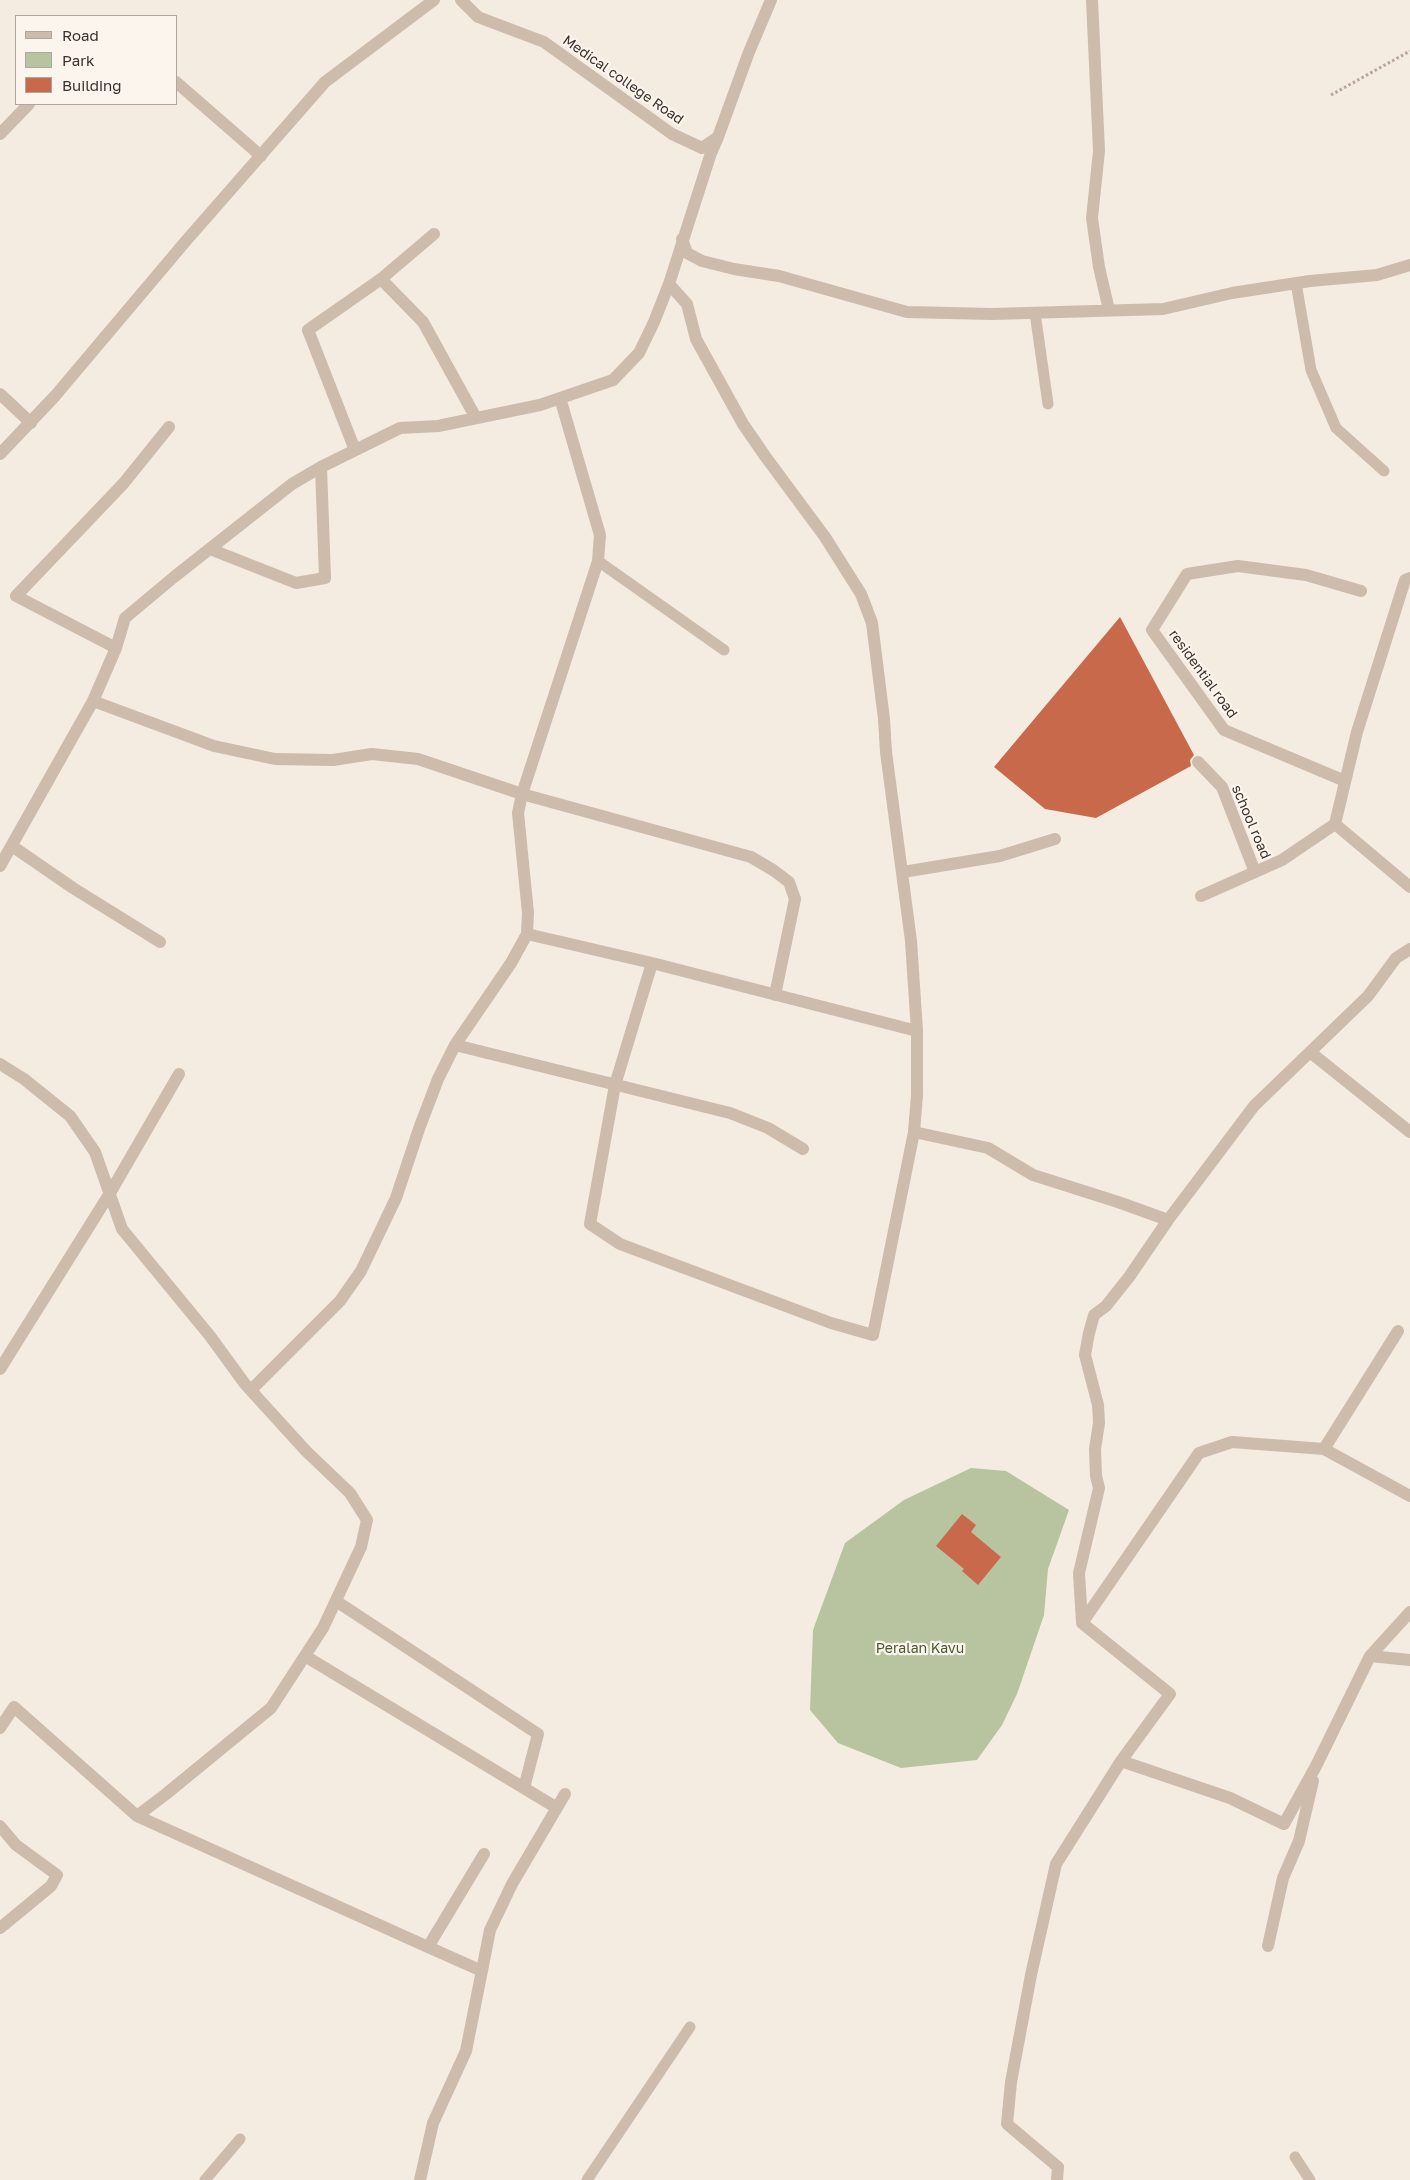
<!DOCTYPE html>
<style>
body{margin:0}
#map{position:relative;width:1410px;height:2180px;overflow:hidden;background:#f4ebe1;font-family:"Golos Text",sans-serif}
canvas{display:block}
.legend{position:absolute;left:15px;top:15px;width:162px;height:90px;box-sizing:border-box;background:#fbf5ee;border:1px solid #aea6a0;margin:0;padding:6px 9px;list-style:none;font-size:15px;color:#3b302b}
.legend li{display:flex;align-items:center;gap:10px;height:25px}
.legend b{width:25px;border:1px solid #aea6a0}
</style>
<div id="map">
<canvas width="1410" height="2180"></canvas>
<ul class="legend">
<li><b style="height:6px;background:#cdbbac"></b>Road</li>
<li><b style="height:14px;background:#b8c4a0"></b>Park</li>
<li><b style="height:14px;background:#c8694b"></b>Building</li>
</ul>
</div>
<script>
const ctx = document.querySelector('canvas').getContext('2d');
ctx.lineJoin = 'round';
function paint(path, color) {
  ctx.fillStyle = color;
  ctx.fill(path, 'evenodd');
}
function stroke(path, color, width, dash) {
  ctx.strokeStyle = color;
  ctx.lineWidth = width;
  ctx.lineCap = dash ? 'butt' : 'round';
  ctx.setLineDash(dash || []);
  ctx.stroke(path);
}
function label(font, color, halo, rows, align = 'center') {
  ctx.font = font + ' "Golos Text",sans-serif';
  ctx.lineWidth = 4.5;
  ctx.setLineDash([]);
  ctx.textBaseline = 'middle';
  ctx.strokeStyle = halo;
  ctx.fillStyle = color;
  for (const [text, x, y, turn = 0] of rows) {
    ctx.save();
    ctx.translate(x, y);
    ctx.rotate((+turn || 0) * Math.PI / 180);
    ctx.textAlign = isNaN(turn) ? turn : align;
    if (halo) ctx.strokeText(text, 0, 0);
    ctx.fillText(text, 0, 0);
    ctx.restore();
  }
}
paint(new Path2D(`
 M971,1468L1006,1471L1069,1510L1048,1569L1044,1615L1017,1694L1002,1725L977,1760L901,1768L838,1743L810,1710L813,1630L845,1543L904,1500Z`), '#b8c4a0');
paint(new Path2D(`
 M1120,617L1194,755L1190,760L1191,766L1096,818L1045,809L994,767Z
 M962,1514L976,1525L971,1532L1001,1557L978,1585L962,1571L964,1569L936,1546Z`), '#c8694b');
stroke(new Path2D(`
 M1331,95L1410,51`), '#b9a596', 3, [2.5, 2.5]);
stroke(new Path2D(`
 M1296,283L1311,370L1336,428L1384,471
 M1035,313L1048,404
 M598,561L724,650
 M1295,2157L1310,2180
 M205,2180L240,2139
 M587,2180L690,2027`), '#cdbbac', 11);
stroke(new Path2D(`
 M461,0L478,17L544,42L672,134L702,148L718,137L749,52L771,0
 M1092,0L1099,151L1092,218L1099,267L1109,310
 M176,82L261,156
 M0,134L29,104
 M682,239L687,253L702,261L734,269L779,276L907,312L992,314L1163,309L1232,293L1310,281L1377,275L1410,265
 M381,279L434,234
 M669,284L687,304L696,339L743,424L765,456L825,537L861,594L872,623L884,719L886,752L911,941L917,1031V1095L914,1132L988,1148L1033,1175L1118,1202L1168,1220L1254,1106L1368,996L1396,958L1410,949
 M0,394L31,423
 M355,450L308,330L381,279L423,322L476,418
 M0,454L55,396L185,242L325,82L434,0
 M210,549L296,583L325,578L321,467
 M1410,578L1405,580L1357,732L1335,824L1410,887
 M116,648L16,596L123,484L169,427
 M93,701L214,746L275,759L333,760L372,754L418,759L522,794L751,857L773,870L789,882L795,899L775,995
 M1198,762L1222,787L1255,872
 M1345,781L1224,730L1152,630L1187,574L1238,566L1306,575L1361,591
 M12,846L73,888L160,942
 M0,866L93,701L116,648L125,618L174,577L292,484L321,467L400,428L438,426L540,405L613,380L639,353L654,322L669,284L711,153L718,137
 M903,872L1000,856L1055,839
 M1201,896L1282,860L1335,824
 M527,934L652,963L615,1085L590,1224L620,1244L831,1323L873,1335L914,1132
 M652,963L917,1031
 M455,1045L730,1113L768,1128L803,1149
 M1310,1052L1410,1132
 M0,1064L24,1079L70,1116L95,1152L122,1229L210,1336L245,1384L306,1451L350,1493L367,1520L361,1547L323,1628L271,1708L166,1794L137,1816
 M0,1369L110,1193L179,1074
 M251,1390L340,1301L361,1271L396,1198L420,1126L438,1079L455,1045L511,963L527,934L528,913L518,813L522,794L598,561L600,535L560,398
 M1324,1449L1398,1331
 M336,1601L538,1734L524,1788
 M1082,1623L1199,1453L1232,1442L1324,1449L1410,1496
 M305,1656L557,1808
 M1370,1656L1410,1612
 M0,1728L14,1707L137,1816L428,1947
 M1121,1761L1230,1798L1284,1824L1316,1766L1370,1656L1410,1660
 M0,1826L16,1845L57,1875L51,1886L0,1928
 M1268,1946L1283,1878L1299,1841L1313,1781
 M482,1971L428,1947L484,1854
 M420,2180L433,2123L466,2051L490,1930L512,1884L565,1794
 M1057,2180L1058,2167L1007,2124L1011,2082L1031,1975L1056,1864L1121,1761L1170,1694L1082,1623L1079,1573L1099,1488L1096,1476L1095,1449L1099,1423L1098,1405L1085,1355L1089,1333L1094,1315L1106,1306L1129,1277L1168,1220`), '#cdbbac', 12);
label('14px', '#3b302b', '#fbf5ee', [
 ["Medical college Road",623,80,35],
 ["residential road",1203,674,54],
 ["school road",1251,822,67]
]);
label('14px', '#4a5a2e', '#fbf5ee', [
 ["Peralan Kavu",920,1649]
]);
</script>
